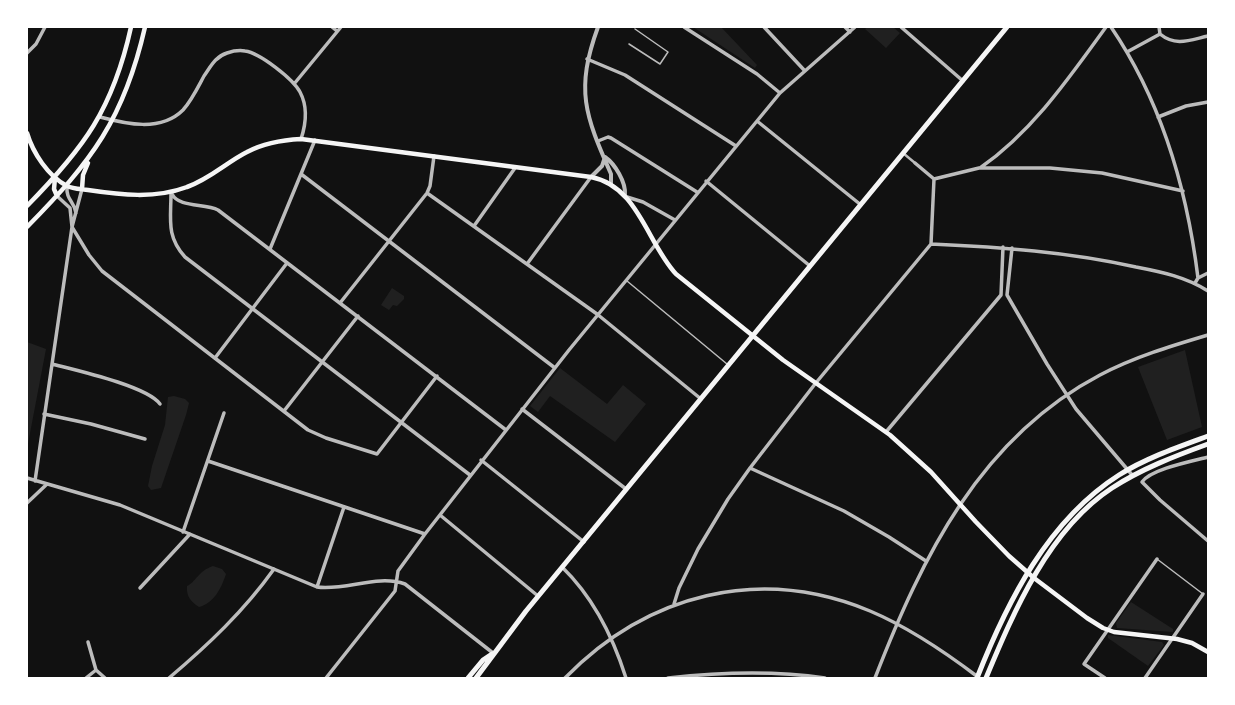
<!DOCTYPE html>
<style>
body{margin:0}
#map{position:relative;width:1235px;height:705px;overflow:hidden;background:#111;font-family:Helvetica,sans-serif}
canvas{display:block}
.frame{position:absolute;inset:0;border:28px solid #fff;pointer-events:none}
</style>
<div id="map">
<canvas width="1235" height="705"></canvas>
<div class="frame"></div>
</div>
<script>
const ctx = document.querySelector('canvas').getContext('2d');
ctx.lineJoin = 'round';
function paint(path, color) {
  ctx.fillStyle = color;
  ctx.fill(path, 'evenodd');
}
function stroke(path, color, width, dash) {
  ctx.strokeStyle = color;
  ctx.lineWidth = width;
  ctx.lineCap = dash ? 'butt' : 'round';
  ctx.setLineDash(dash || []);
  ctx.stroke(path);
}
paint(new Path2D(`
 M693,27H721L757,65L755,68Z
 M868,27H893L900,33L886,48L865,29Z
 M392,288L404,296V299L397,306L393,305L389,310L381,305Z
 M27,342L46,349L27,449Z
 M1185,350L1202,427L1167,440L1138,367Z
 M560,368L607,404L623,385L646,404L615,442L550,396L538,412L530,406Z
 M174,396L185,399L189,403L186,415L161,488L151,490L148,486L152,466L165,425L168,397Z
 M213,566L222,569L226,574C221,589 214,603 199,607C191,602 186,596 187,586C196,582 198,571 213,566Z
 M1131,602L1173,629V632L1117,628L1116,623Z
 M1108,635L1162,642L1164,645L1148,666L1108,638Z`), '#202020');
stroke(new Path2D(`
 M629,44L660,64L668,52L635,29
 M627,281L727,364
 M1157,559L1203,594`), '#bcbcbc', 1.5);
stroke(new Path2D(`
 M903,153L915,163`), '#bcbcbc', 2.5);
stroke(new Path2D(`
 M332,27L337,31
 M684,27L757,74L780,93
 M764,27L805,71
 M845,27L850,32
 M901,27L963,81
 M1111,27C1162,102 1187,189 1198,278
 M1159,27L1160,34
 M1160,34C1176,47 1190,40 1208,36
 M1127,52L1160,34
 M27,53L36,44L45,27
 M587,59L625,75L736,146
 M294,84L341,27
 M100,117C126,124 161,132 183,110C192,100 198,87 204,76C211,66 215,57 227,53C233,51 239,50 245,51C260,53 293,79 300,92C308,107 306,124 301,139
 M1158,117L1186,106L1208,102
 M757,121L861,205
 M598,141L608,137L611,138L697,192
 M915,163L934,179
 M980,168C1032,132 1069,78 1106,27
 M301,174L555,368
 M934,179L979,168H1050L1102,173L1183,191
 M706,181L810,266
 M67,186C66,201 74,200 76,213
 M171,193C171,219 166,236 185,257L470,475
 M427,193L597,314L701,399
 M172,194C179,208 205,203 218,210L506,430
 M57,196L70,208L72,227L89,255L102,271L308,430L326,438L377,454L437,376
 M627,197L643,202L675,220
 M474,226L515,168
 M931,244C1000,247 1069,252 1136,267C1162,272 1186,277 1208,291
 M270,249L315,140
 M527,264L591,177
 M1195,283L1198,278L1208,273
 M1001,295L1003,247
 M1007,295L1047,364L1076,409L1133,476
 M1007,295L1012,248
 M340,303L427,193L430,186L434,156
 M215,358L287,263
 M52,364C75,370 147,386 160,404
 M522,409L626,489
 M284,411L358,316
 M44,414L91,424L145,439
 M886,432L1001,295
 M1208,457C1193,461 1151,469 1142,482L1160,500L1208,541
 M481,460L584,542
 M208,461L425,534
 M750,468L844,511L889,537L926,561
 M27,478L120,505L317,587C346,591 377,574 405,584L493,653
 M35,481L72,227L82,189
 M27,503L46,485
 M440,515L538,596
 M183,532L224,413
 M562,567C593,597 613,637 626,678
 M317,587L344,507
 M140,588L190,534
 M674,604L679,588L698,549L728,499L750,468L815,384L931,244L934,179
 M88,642L96,670L105,678
 M86,678L96,670
 M169,678C208,645 244,611 274,569
 M326,678L395,591L398,571L425,534L569,350L757,121L780,93L855,27
 M565,678C647,594 759,565 870,611C908,627 945,652 978,677
 M668,678C721,672 772,670 825,678
 M875,678C922,557 980,438 1100,375C1134,357 1171,346 1208,335
 M1105,678L1084,664L1157,559
 M1145,678L1203,594`), '#bcbcbc', 3.5);
stroke(new Path2D(`
 M598,27C575,90 585,115 611,174V184
 M605,157C615,164 626,182 625,195
 M591,177L602,166L605,157`), '#bcbcbc', 4);
stroke(new Path2D(`
 M27,133C33,153 48,176 67,186C73,189 82,189 88,190C121,195 155,199 187,187C210,179 227,162 247,152C264,143 282,140 301,139L591,177C638,186 647,243 676,274L783,360L890,435L931,472L976,522L1009,556L1034,578L1087,618L1103,628L1114,632L1177,639L1192,643L1208,652
 M55,178L54,189L57,196
 M82,189L83,175L88,163
 M27,206C84,148 113,109 131,27
 M27,227C92,161 124,119 145,27`), '#f5f5f5', 4.5);
stroke(new Path2D(`
 M468,678L483,660L492,654
 M476,678L526,611L1007,27
 M977,678C1007,602 1048,520 1119,475C1146,458 1178,447 1208,436
 M986,678C1014,611 1049,529 1112,488C1141,469 1175,456 1208,444`), '#f5f5f5', 5);
</script>
